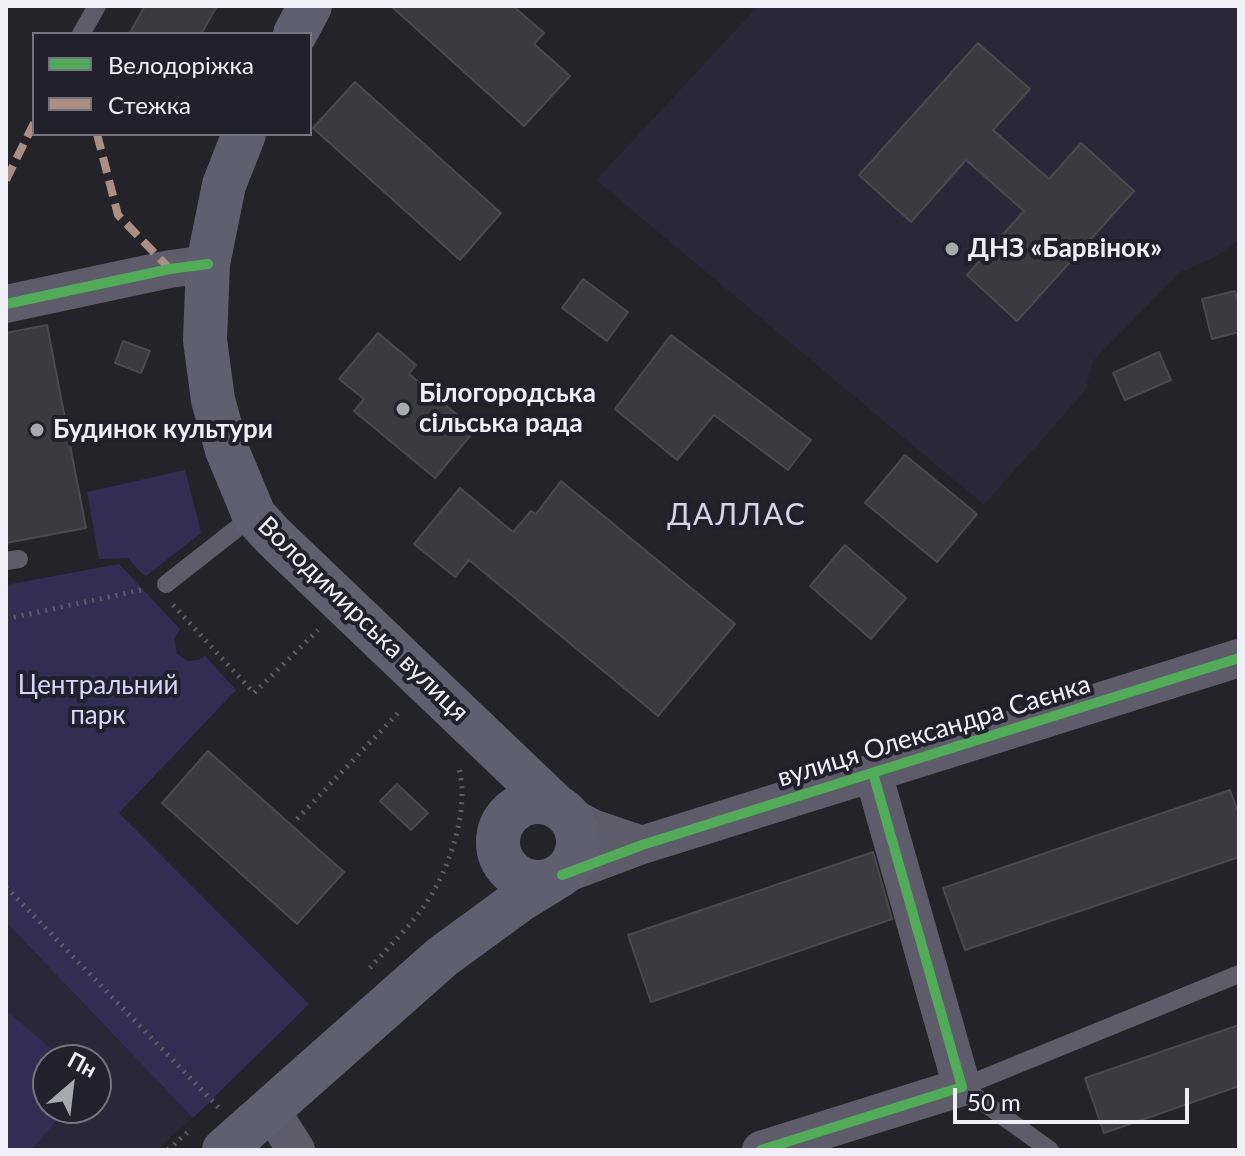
<!DOCTYPE html>
<meta charset="utf-8">
<style>
body{margin:0}
#map{position:relative;width:1245px;height:1156px;overflow:hidden;background:#232329;font-family:Lato,sans-serif}
canvas{display:block}
.frame{position:absolute;inset:0;border:8px solid #f0eff8;pointer-events:none}
.legend{position:absolute;left:32px;top:32px;width:280px;height:104px;box-sizing:border-box;background:#21202c;border:2px solid #74737e;margin:0;padding:10px 14px;list-style:none;font-size:24px;color:#f0eff8}
.legend li{display:flex;align-items:center;gap:16px;height:40px}
.legend b{width:40px;border:2px solid #74737e}
.north{position:absolute;left:32px;top:1044px;width:80px;height:80px;box-sizing:border-box;background:#21202c;border:2px solid #74737e;border-radius:50%;rotate:28deg;font-size:22px;font-weight:700;line-height:32px;text-align:center;color:#f0eff8}
.north::after{content:'';display:block;margin:auto;width:28px;height:36px;background:#a8a8b0;clip-path:polygon(50% 0,100% 100%,50% 72%,0 100%)}
.scale{position:absolute;left:953px;top:1088px;width:236px;height:36px;box-sizing:border-box;border:4px solid #f0eff8;border-top:0;padding-left:10px;font-size:24px;line-height:28px;white-space:nowrap;color:#f0eff8;-webkit-text-stroke:6px #21202c;paint-order:stroke}
</style>
<div id="map">
<canvas width="1245" height="1156"></canvas>
<div class="frame"></div>
<ul class="legend">
<li><b style="height:10px;background:#51ab58"></b>Велодоріжка</li>
<li><b style="height:10px;background:#ac8f84"></b>Стежка</li>
</ul>
<div class="north">Пн</div>
<div class="scale">50 m</div>
</div>
<script>
const ctx = document.querySelector('canvas').getContext('2d');
ctx.lineJoin = 'round';
function paint(path, color) {
  ctx.fillStyle = color;
  ctx.fill(path, 'evenodd');
}
function stroke(path, color, width, dash) {
  ctx.strokeStyle = color;
  ctx.lineWidth = width;
  ctx.lineCap = dash ? 'butt' : 'round';
  ctx.setLineDash(dash || []);
  ctx.stroke(path);
}
function label(font, color, halo, rows, align = 'center') {
  ctx.font = font + ' Lato,sans-serif';
  ctx.lineWidth = 8;
  ctx.setLineDash([]);
  ctx.textBaseline = 'middle';
  ctx.strokeStyle = halo;
  ctx.fillStyle = color;
  for (const [text, x, y, turn = 0] of rows) {
    ctx.save();
    ctx.translate(x, y);
    ctx.rotate((+turn || 0) * Math.PI / 180);
    ctx.textAlign = isNaN(turn) ? turn : align;
    if (halo) ctx.strokeText(text, 0, 0);
    ctx.fillText(text, 0, 0);
    ctx.restore();
  }
}
paint(new Path2D(`
 M758,6H1239V240L1213,258L1181,272L1094,360L1085,391L984,505L596,180Z
 M6,922L193,1118L157,1150H6ZM48,1060H96V1108H48Z`), '#292738');
paint(new Path2D(`
 M185,470L201,533L146,576L140,572L128,558L99,559L87,492Z
 M119,564L180,629L174,639L177,654L188,661L198,660L205,656L236,690L119,813L309,1004L193,1118L6,922V585Z
 M6,1010L64,1060H48V1108H67L31,1150H6Z`), '#332d54');
const building = new Path2D(`
 M145,6H217L201,34H129Z
 M391,6H513L544,33L534,44L570,76L524,126Z
 M978,43L1030,89L993,130L1049,179L1081,143L1134,191L1017,321L967,275L1024,211L966,160L911,222L859,175Z
 M355,82L501,213L460,260L313,128Z
 M583,279L628,312L607,341L562,308Z
 M1235,291L1239,307V332L1212,339L1202,299Z
 M47,325L86,528L6,543V333Z
 M378,333L416,365L409,374L475,430L435,478L354,411L364,399L339,379Z
 M671,335L811,440L788,470L714,415L677,460L615,409Z
 M123,341L150,351L141,373L115,363Z
 M1159,352L1171,380L1125,400L1113,373Z
 M905,455L977,514L937,562L865,503Z
 M561,481L735,624L658,716L469,560L455,577L414,544L460,488L513,532L531,511L536,514Z
 M845,545L906,598L871,639L810,586Z
 M208,751L344,872L297,924L162,803Z
 M397,784L428,813L411,830L380,801Z
 M1230,790L1239,815V857L965,950L943,888Z
 M873,852L892,919L651,1002L628,935Z
 M1239,1025V1086L1104,1133L1085,1078Z`);
paint(building, '#3b3a40');
stroke(building, '#49494e', 2);
stroke(new Path2D(`
 M173,605L254,693L318,630
 M6,619L146,589
 M297,819L401,710
 M6,887L219,1108
 M370,968C390,945 414,923 430,897C448,869 463,824 462,791C462,783 460,774 459,766
 M168,1150L190,1130`), '#5e5c66', 5, [2, 6]);
stroke(new Path2D(`
 M81,34L97,6
 M6,561L19,559
 M166,584L254,515
 M962,1087L1239,974
 M962,1087L1050,1150`), '#5e5c6a', 18);
stroke(new Path2D(`
 M6,304L170,269L208,264
 M568,815L592,828L642,845
 M562,875L642,845L1239,658
 M270,1109L296,1150
 M761,1150L962,1087L873,773`), '#5e5c6a', 38);
stroke(new Path2D(`
 M295,34L310,6
 M244,134L224,185L208,264L205,340L213,400L227,450L254,515L273,536L557,807
 M498 842a40 40 0 1 1 80 0a40 40 0 1 1-80 0Z
 M224,1150L442,957L520,900L551,881`), '#605f6f', 44);
stroke(new Path2D(`
 M97,134L118,215L170,269
 M6,180L34,123`), '#ac8f84', 8, [16, 8]);
stroke(new Path2D(`
 M6,304L170,269L208,264
 M562,875L642,845L1239,658
 M761,1150L962,1087L873,773`), '#51ab58', 10);
for (const [x, y, r, color] of [
 [952,249,8,"#a8a8b0"],
 [403,409,8,"#a8a8b0"],
 [37,430,8,"#a8a8b0"]
]) {
  const dot = new Path2D();
  dot.arc(x, y, r, 0, 2 * Math.PI);
  ctx.fillStyle = color;
  ctx.fill(dot);
  stroke(dot, '#21202c', 3);
}
label('bold 26px', '#f0eff8', '#21202c', [
 ["ДНЗ «Барвінок»",968,249],
 ["Білогородська",419,394],
 ["сільська рада",419,424],
 ["Будинок культури",53,430]
], 'left');
label('26px', '#f0eff8', '#21202c', [
 ["Володимирська вулиця",363,619,44],
 ["вулиця Олександра Саєнка",934,731,-17]
]);
label('26px', '#d8d6fd', '#21202c', [
 ["Центральний",98,686],
 ["парк",98,716]
]);
ctx.letterSpacing = '2px';
label('30px', '#d5d5e5', '#21202c', [
 ["ДАЛЛАС",737,515]
]);
ctx.letterSpacing = '0px';
</script>
